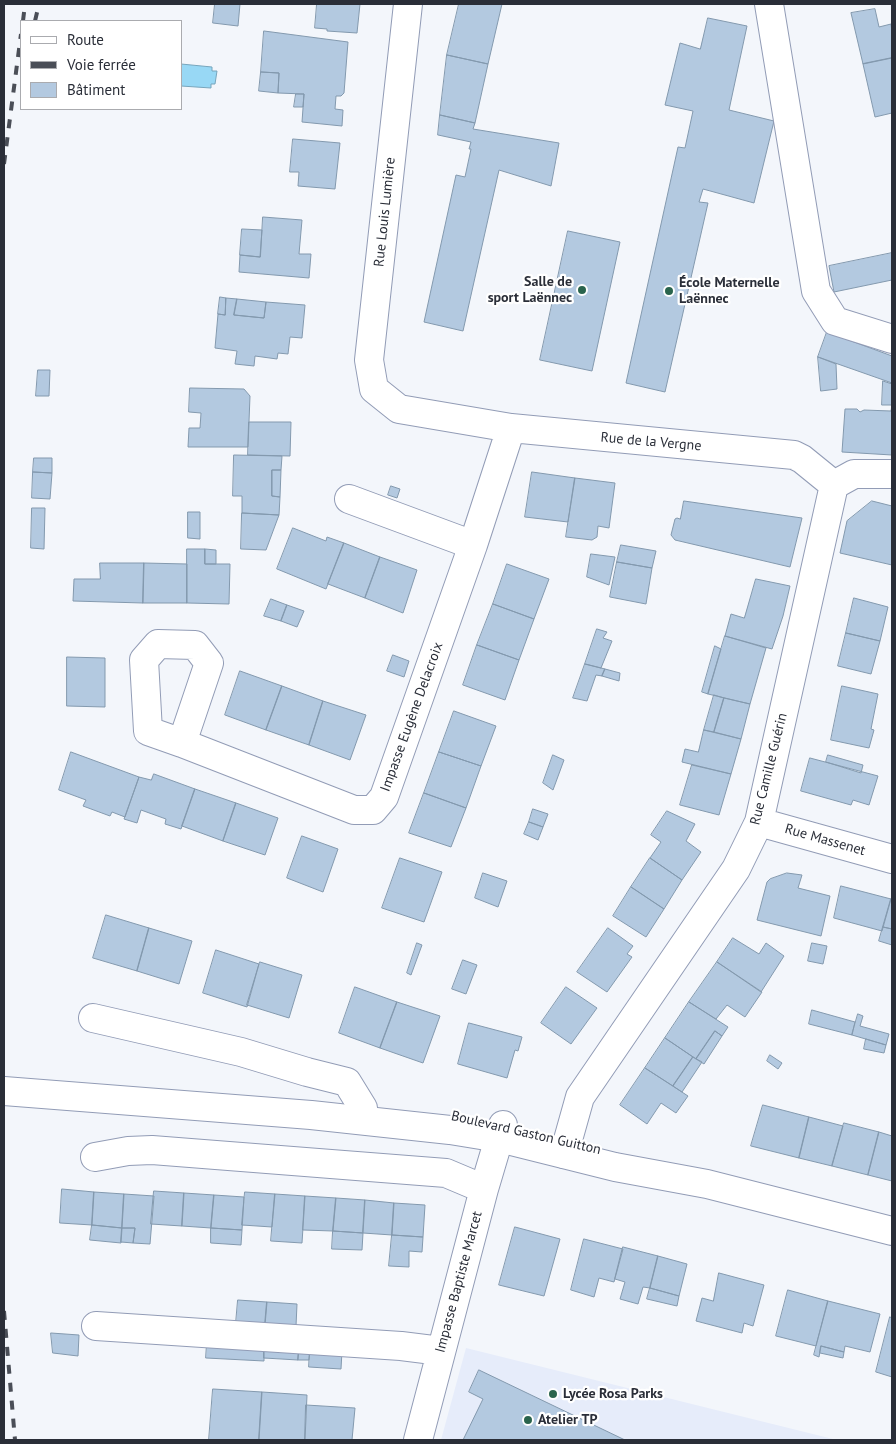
<!DOCTYPE html>
<meta charset="utf-8">
<style>
body{margin:0}
#map{position:relative;width:896px;height:1444px;overflow:hidden;background:#f3f6fb;font-family:"PT Sans",sans-serif}
canvas{display:block}
.frame{position:absolute;inset:0;border:5px solid #2a2e38;pointer-events:none}
.legend{position:absolute;left:20px;top:20px;width:162px;height:90px;box-sizing:border-box;background:#fff;border:1px solid #aaabaf;margin:0;padding:6px 9px;list-style:none;font-size:15px;color:#2a2e38}
.legend li{display:flex;align-items:center;gap:10px;height:25px}
.legend b{width:25px;border:1px solid #aaabaf}
</style>
<div id="map">
<canvas width="896" height="1444"></canvas>
<div class="frame"></div>
<ul class="legend">
<li><b style="height:6px;background:#fff"></b>Route</li>
<li><b style="height:6px;background:#4a4e57"></b>Voie ferrée</li>
<li><b style="height:14px;background:#b3c9e0"></b>Bâtiment</li>
</ul>
</div>
<script>
const ctx = document.querySelector('canvas').getContext('2d');
ctx.lineJoin = 'round';
function paint(path, color) {
  ctx.fillStyle = color;
  ctx.fill(path, 'evenodd');
}
function stroke(path, color, width, dash) {
  ctx.strokeStyle = color;
  ctx.lineWidth = width;
  ctx.lineCap = dash ? 'butt' : 'round';
  ctx.setLineDash(dash || []);
  ctx.stroke(path);
}
function label(font, color, halo, rows, align = 'center') {
  ctx.font = font + ' "PT Sans",sans-serif';
  ctx.lineWidth = 4.5;
  ctx.setLineDash([]);
  ctx.textBaseline = 'middle';
  ctx.strokeStyle = halo;
  ctx.fillStyle = color;
  for (const [text, x, y, turn = 0] of rows) {
    ctx.save();
    ctx.translate(x, y);
    ctx.rotate((+turn || 0) * Math.PI / 180);
    ctx.textAlign = isNaN(turn) ? turn : align;
    if (halo) ctx.strokeText(text, 0, 0);
    ctx.fillText(text, 0, 0);
    ctx.restore();
  }
}
paint(new Path2D(`
 M466,1348L837,1440H441Z`), '#e6ecfa');
const water = new Path2D(`
 M181,64L212,67V71H217L215,84H211V88L181,86Z`);
paint(water, '#98d8f5');
stroke(water, '#77a5bc', 1);
const building = new Path2D(`
 M215,4H240L238,26L213,23Z
 M317,4H360L357,33L327,31V29L315,28Z
 M459,4H502L488,64L447,55Z
 M875,9L879,27L891,24L892,32V58L863,64L851,13Z
 M708,18L747,26L729,110L774,121L754,203L703,189L699,202L708,203L665,392L626,383L678,147L685,148L693,111L665,105L680,43L700,49Z
 M264,31L348,42L344,93L341,96H336L335,109L343,110L342,126L302,122L304,94L278,93L279,73L261,72Z
 M447,55L488,64L475,123L440,115Z
 M892,58V113L875,117L863,64Z
 M261,72L279,73L278,93L259,91Z
 M296,94H304L303,107H294Z
 M440,115L475,123L473,129L559,143L551,186L499,170L463,331L424,322L456,175L465,177L471,149H469L471,142L438,135Z
 M293,139L340,143L335,189L298,186L299,172H290Z
 M263,217L302,220L299,254H311L309,278L239,272L240,255L260,257Z
 M242,229L262,230L260,257L240,255Z
 M568,231L620,242L592,371L540,360Z
 M892,253V280L834,292L829,266Z
 M220,297L226,298L225,315L218,314Z
 M226,298L237,299L234,315L264,318L266,302L305,305L302,338L290,337L288,354L278,353L277,359L255,356L254,366L235,364L237,351L215,348L218,314L225,315Z
 M237,299L266,302L264,318L234,315Z
 M827,332L892,356V383L818,357Z
 M818,357L836,364L837,389L821,391Z
 M38,370H50L49,396H36Z
 M883,381L892,384V455L842,452L845,409H857L860,412L864,410L891,411L892,405H882Z
 M190,388L244,389L250,396L248,447H188L189,428H200L201,413L189,412Z
 M249,422H291L290,456L248,455Z
 M234,455L282,456L281,470H272V496L280,497L279,515L242,513V496H233Z
 M34,458H52V473L33,472Z
 M272,470H281L280,497L272,496Z
 M33,472L52,473L50,499L32,498Z
 M532,472L575,478L568,522L525,517Z
 M575,478L615,483L609,528L598,526L597,537L592,540L566,537Z
 M391,486L400,489L397,498L388,495Z
 M684,501L802,518L790,567L675,540L671,535L675,519L677,518L680,519Z
 M872,501L892,506V565L840,553L847,521Z
 M32,508H45L44,549L31,548Z
 M188,512H200V539L188,538Z
 M242,513L279,515L266,550L241,549Z
 M293,528L326,541L327,537L344,543L326,589L277,569Z
 M344,543L380,557L365,598L328,584Z
 M621,545L656,551L652,568L617,562Z
 M187,549H205V564H230L229,604L187,603Z
 M205,549L216,550V564H205Z
 M591,554L615,557L609,585L587,577Z
 M380,557L417,570L403,613L365,598Z
 M617,562L652,568L646,604L610,597Z
 M100,563H144L143,603L73,601L74,579H100Z
 M144,563L187,564V603H143Z
 M507,564L549,579L534,619L493,604Z
 M756,579L790,586L783,616L772,649L725,636L731,614L744,618Z
 M854,598L888,607L880,641L846,633Z
 M271,599L287,605L281,621L264,616Z
 M493,604L534,619L519,660L477,645Z
 M287,605L304,611L297,627L281,621Z
 M597,629L607,632L603,638L612,641L601,668L585,664Z
 M846,633L880,641L871,674L838,666Z
 M725,636L766,648L750,704L708,694Z
 M477,645L519,660L505,700L463,685Z
 M715,646L721,649L708,694L702,692Z
 M393,655L409,661L404,677L387,671Z
 M67,657L105,658V707L67,706Z
 M585,664L605,669L602,676L596,675L587,701L573,698Z
 M605,669L620,673L619,681L602,676Z
 M240,671L282,686L266,730L225,715Z
 M282,686L323,701L309,745L266,730Z
 M842,686L878,694L871,729L874,730L869,748L831,740Z
 M714,695L724,698L714,732L704,730Z
 M724,698L750,704L741,739L714,732Z
 M323,701L366,715L350,760L309,745Z
 M454,711L496,726L481,766L439,752Z
 M704,730L741,739L731,774L682,762L685,749L698,752Z
 M71,752L139,777L125,817L112,812L110,816L83,806L86,800L59,790Z
 M439,752L481,766L466,808L424,793Z
 M553,755L564,760L553,790L543,783Z
 M828,755L863,765L861,773L826,762Z
 M810,758L878,776L869,805L853,800L851,805L801,791Z
 M692,765L731,774L719,815L680,805Z
 M154,774L195,789L181,829L165,824L166,819L141,810L137,823L124,819L139,777L151,780Z
 M195,789L236,803L223,841L182,826Z
 M424,793L466,808L451,847L409,833Z
 M236,803L278,818L265,855L223,841Z
 M533,809L548,814L543,827L529,822Z
 M667,811L695,824L686,841L701,852L682,880L650,858L661,842L651,835Z
 M529,822L543,827L538,840L524,834Z
 M302,836L338,849L323,892L287,878Z
 M400,858L442,872L424,922L382,908Z
 M650,858L682,880L664,909L631,887Z
 M483,873L507,881L498,907L475,898Z
 M787,873L802,875L798,888L830,896L821,936L757,920L767,882L770,879Z
 M841,886L891,899L882,931L834,918Z
 M631,887L664,909L646,937L613,916Z
 M891,899L892,900V929L883,927Z
 M106,915L149,928L137,971L93,958Z
 M883,927L892,929V945L879,941Z
 M149,928L192,941L179,984L137,971Z
 M608,928L633,946L627,954L632,957L607,992L577,972Z
 M733,938L759,954L766,943L784,956L761,992L717,962Z
 M417,943L422,945L411,975L407,973Z
 M812,943L827,946L823,964L808,961Z
 M216,950L259,964L247,1007L203,993Z
 M463,960L477,965L466,994L452,989Z
 M260,962L302,975L289,1018L247,1005Z
 M717,962L762,992L745,1017L727,1005L716,1019L689,1002Z
 M355,987L397,1002L380,1048L339,1033Z
 M566,987L597,1008L571,1044L541,1023Z
 M397,1002L440,1016L423,1063L380,1048Z
 M689,1002L728,1027L722,1036L715,1031L696,1059L665,1038Z
 M812,1010L855,1022L852,1035L809,1024Z
 M858,1014L863,1016L860,1026L889,1034L886,1045L852,1035Z
 M469,1023L522,1037L518,1051L515,1050L507,1078L458,1064Z
 M715,1031L722,1036L704,1064L696,1059Z
 M665,1038L693,1057L673,1086L645,1068Z
 M866,1039L886,1045L884,1053L864,1049Z
 M770,1055L782,1063L778,1069L767,1061Z
 M693,1057L702,1062L682,1092L673,1086Z
 M645,1068L688,1096L676,1113L661,1103L647,1124L620,1105Z
 M763,1105L809,1117L799,1158L751,1146Z
 M809,1117L843,1126L832,1166L799,1158Z
 M844,1123L879,1132L868,1175L832,1166Z
 M879,1132L892,1136V1181L868,1175Z
 M62,1189L94,1192L92,1225L60,1223Z
 M154,1191L184,1193L182,1226L151,1224Z
 M94,1192L124,1194L122,1228L92,1225Z
 M245,1192L275,1194L272,1227L242,1225Z
 M184,1193L214,1195L211,1228L182,1226Z
 M124,1194L154,1196L150,1244L133,1243L135,1228H122Z
 M275,1194L305,1196L302,1243L271,1241Z
 M214,1195L244,1197L242,1230L211,1228Z
 M305,1196L336,1198L333,1231L303,1230Z
 M336,1198L365,1200L363,1233L333,1231Z
 M365,1200L394,1203L392,1235L363,1233Z
 M394,1203L425,1205L423,1237L392,1235Z
 M92,1225L122,1228L121,1243L90,1240Z
 M515,1227L560,1239L544,1296L499,1285Z
 M122,1228H135L133,1243L121,1242Z
 M211,1228L242,1230L241,1245L211,1243Z
 M333,1231L363,1233L362,1250L332,1249Z
 M392,1235L423,1237L422,1252L409,1251V1267L389,1266Z
 M584,1239L623,1249L614,1282L599,1278L594,1297L571,1290Z
 M623,1247L658,1256L650,1288L643,1287L638,1304L620,1299L625,1282L615,1279Z
 M658,1256L687,1264L679,1296L650,1288Z
 M719,1273L764,1285L753,1326L744,1323L742,1333L696,1321L702,1298L713,1301Z
 M650,1288L679,1296L677,1306L647,1299Z
 M788,1290L828,1301L816,1346L776,1336Z
 M238,1300L267,1302L265,1325L236,1323Z
 M828,1301L880,1314L870,1352L845,1346L844,1352L821,1346L819,1357L814,1355Z
 M267,1302L297,1304L296,1326L265,1325Z
 M890,1317L892,1318V1377L876,1372Z
 M51,1333L79,1335L78,1356L53,1353Z
 M207,1343L264,1346V1361L206,1358Z
 M264,1346L299,1348L298,1360L264,1358Z
 M821,1346L844,1352L843,1358L820,1353Z
 M299,1348L310,1349L309,1360H298Z
 M310,1349L342,1351L341,1369L309,1367Z
 M479,1370L625,1440H463L483,1399L469,1392Z
 M213,1389L262,1392L259,1440H209Z
 M262,1392L307,1395L305,1440H259Z
 M306,1405L355,1408L352,1440H305Z`);
paint(building, '#b3c9e0');
stroke(building, '#8399ae', 1);
const minor = new Path2D(`
 M408,4L369,360L374,389L399,409L511,428L794,455L802,459L834,485L854,474H892
 M769,4L816,291L835,321L892,339
 M349,499L473,545
 M182,743L209,663L195,645L158,644L144,660L148,731L182,743L354,810H373L384,797L473,545L511,428
 M759,822L892,859
 M93,1018L241,1052L307,1072L347,1082L363,1108
 M564,1154L580,1097L736,869L759,822L834,485
 M95,1157L128,1151L152,1150L446,1173L484,1189
 M96,1326L401,1346L441,1351
 M418,1440L484,1189L503,1125`);
const major = new Path2D(`
 M4,1091L311,1115L450,1130L499,1138L615,1167L707,1184L892,1231`);
stroke(minor, '#929cb6', 30);
stroke(major, '#929cb6', 30);
stroke(minor, '#fff', 28);
stroke(major, '#fff', 28);
stroke(new Path2D(`
 M23,21L25,4
 M35,21L39,4
 M4,164L21,34
 M4,1311L15,1440`), '#4a4e57', 4, [9, 9]);
for (const [x, y, r, color] of [
 [582,290,5,"#2a644d"],
 [669,291,5,"#2a644d"],
 [553,1394,5,"#2a644d"],
 [528,1420,5,"#2a644d"]
]) {
  const dot = new Path2D();
  dot.arc(x, y, r, 0, 2 * Math.PI);
  ctx.fillStyle = color;
  ctx.fill(dot);
  stroke(dot, '#fff', 2);
}
label('14px', '#2a2e38', '#fff', [
 ["Rue Louis Lumière",385,212,-84],
 ["Rue de la Vergne",651,442,5],
 ["Impasse Eugène Delacroix",412,717,-70],
 ["Rue Camille Guérin",769,769,-76],
 ["Rue Massenet",825,840,16],
 ["Boulevard Gaston Guitton",526,1133,13],
 ["Impasse Baptiste Marcet",459,1282,-75]
]);
label('bold 14px', '#2a2e38', '#fff', [
 ["Salle de",572,282,"right"],
 ["sport Laënnec",572,298,"right"],
 ["École Maternelle",679,283],
 ["Laënnec",679,299],
 ["Lycée Rosa Parks",563,1394],
 ["Atelier TP",538,1420]
], 'left');
</script>
